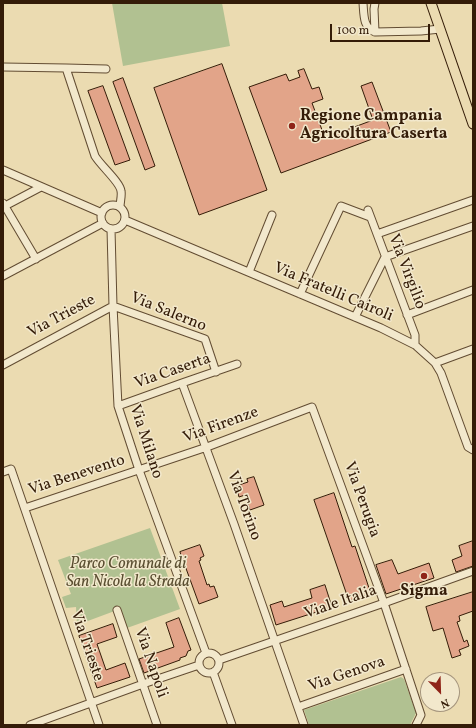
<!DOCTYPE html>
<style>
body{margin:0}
#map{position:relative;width:476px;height:728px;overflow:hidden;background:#ebdbb1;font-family:Vollkorn,serif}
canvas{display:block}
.frame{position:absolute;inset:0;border:4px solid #341c08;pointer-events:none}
.north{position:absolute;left:420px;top:672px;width:40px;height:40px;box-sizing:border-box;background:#f2e8cc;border:1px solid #a6967e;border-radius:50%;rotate:157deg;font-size:11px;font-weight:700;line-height:16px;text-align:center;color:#341c08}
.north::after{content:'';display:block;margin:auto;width:14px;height:18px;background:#8f2418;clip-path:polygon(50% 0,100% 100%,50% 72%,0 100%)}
.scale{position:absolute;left:330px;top:24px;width:100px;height:18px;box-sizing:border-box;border:2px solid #341c08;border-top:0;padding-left:5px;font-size:12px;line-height:14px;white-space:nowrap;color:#341c08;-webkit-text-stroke:3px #f2e8cc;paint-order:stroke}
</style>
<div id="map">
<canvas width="476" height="728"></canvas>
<div class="frame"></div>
<div class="north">N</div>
<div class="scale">100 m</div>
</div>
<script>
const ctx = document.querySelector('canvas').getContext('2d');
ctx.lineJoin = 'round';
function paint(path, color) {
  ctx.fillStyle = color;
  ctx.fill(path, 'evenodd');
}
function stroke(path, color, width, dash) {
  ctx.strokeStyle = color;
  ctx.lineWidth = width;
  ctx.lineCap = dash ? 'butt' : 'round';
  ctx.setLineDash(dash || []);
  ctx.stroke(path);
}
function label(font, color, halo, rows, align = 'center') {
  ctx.font = font + ' Vollkorn,serif';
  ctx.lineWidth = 3;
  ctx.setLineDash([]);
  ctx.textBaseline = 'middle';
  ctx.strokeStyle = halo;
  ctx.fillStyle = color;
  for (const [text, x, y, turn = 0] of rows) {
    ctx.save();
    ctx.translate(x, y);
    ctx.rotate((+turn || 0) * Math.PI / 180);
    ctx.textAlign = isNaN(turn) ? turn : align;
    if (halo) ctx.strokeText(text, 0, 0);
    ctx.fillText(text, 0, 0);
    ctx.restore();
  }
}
paint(new Path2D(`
 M112,3H222L230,46L123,66Z
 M150,528L180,609L127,628L120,609L77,625L76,607L66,608L62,597L71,594L58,560Z
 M401,677L404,679L416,713L410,725H309L304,710Z`), '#b1c191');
const building = new Path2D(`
 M222,64L267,190L199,215L154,88Z
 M304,69L312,89L319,87L323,99L312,103L325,138L373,120L361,86L372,82L391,132L281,173L249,87L286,74L289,81L300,77L298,71Z
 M123,78L155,166L145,170L113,82Z
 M103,86L130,160L115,165L88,91Z
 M254,477L264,505L250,510L245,495L239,497L236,486L248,482L247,479Z
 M334,493L352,547L355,546L371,594L349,601L314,500Z
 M473,541V566L456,572L452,560L462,556L459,546Z
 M200,545L204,556L200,558L201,560L199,561L207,585L209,584L210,587L214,586L218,597L199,604L180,552Z
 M392,560L398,574L429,563L434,578L386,594L376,565Z
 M325,585L332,607L276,625L270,605L282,601L284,607L312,598L310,590Z
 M473,592V611L459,616L460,621L457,622L464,642L467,640L469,646L459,650L461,655L452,658L443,628L433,631L426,607Z
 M179,618L191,650L188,651L186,656L180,658V660L144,673L139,659L174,647L166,623Z
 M113,624L117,637L97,644L106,670L125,663L130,677L97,688L79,636Z`);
paint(building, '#e2a489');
stroke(building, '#341c08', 1);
const minor = new Path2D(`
 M363,3C364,15 363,28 375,32L421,31L440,29
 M375,3L374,9L375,32
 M3,67L66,68L95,156C101,166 120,182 121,191C122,196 120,202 120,207
 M66,68L106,69
 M3,170L102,213
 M3,203L36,259
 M101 217a12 12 0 1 1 24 0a12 12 0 1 1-24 0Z
 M3,207L41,187
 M368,210L415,335V345
 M125,220L381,328L415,345L435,363L441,373L468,447L473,450
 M111,229L113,306L118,406L139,470L206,653
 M377,234L473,200
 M249,272L272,215
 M3,276L103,223
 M300,294L341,206L370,217
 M407,315L473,290
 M355,317L385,257L473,226
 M435,363L473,349
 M3,365L113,306L205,339L216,372
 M182,383L234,524L304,725
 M118,406L182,383L237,364
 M3,472L11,469L99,725
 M25,508L207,447L312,407L384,603L421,715L416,725
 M117,610L157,725
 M199 663a10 10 0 1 1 20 0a10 10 0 1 1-20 0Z
 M219,660L384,603L473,571
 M213,672L232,725
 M298,707L406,669
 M30,725L143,684L199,665`);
const major = new Path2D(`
 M431,3L473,124`);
stroke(minor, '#624c32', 9);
stroke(major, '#341c08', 11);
stroke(minor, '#f2e8cc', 7);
stroke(major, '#ebdbb1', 9);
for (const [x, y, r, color] of [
 [292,126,4,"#8f2418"],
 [424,576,4,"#8f2418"]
]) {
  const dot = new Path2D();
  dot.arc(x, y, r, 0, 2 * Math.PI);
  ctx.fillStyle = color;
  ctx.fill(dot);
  stroke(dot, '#f2e8cc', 1.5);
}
label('bold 16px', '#341c08', '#f2e8cc', [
 ["Regione Campania",300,117],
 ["Agricoltura Caserta",300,135],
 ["Sigma",424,592,"center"]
], 'left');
label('16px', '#341c08', '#f2e8cc', [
 ["Via Virgilio",406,272,69],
 ["Via Fratelli Cairoli",333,293,23],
 ["Via Salerno",168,313,22],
 ["Via Trieste",62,317,-28],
 ["Via Caserta",173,372,-19],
 ["Via Firenze",221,426,-20],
 ["Via Milano",145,442,72],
 ["Via Benevento",77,476,-18],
 ["Via Perugia",361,500,70],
 ["Via Torino",243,506,70],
 ["Viale Italia",341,603,-19],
 ["Via Trieste",86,646,71],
 ["Via Napoli",150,663,71],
 ["Via Genova",347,675,-19]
]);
label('italic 16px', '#5a4e31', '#f2e8cc', [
 ["Parco Comunale di",128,565],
 ["San Nicola la Strada",128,583]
]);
</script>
